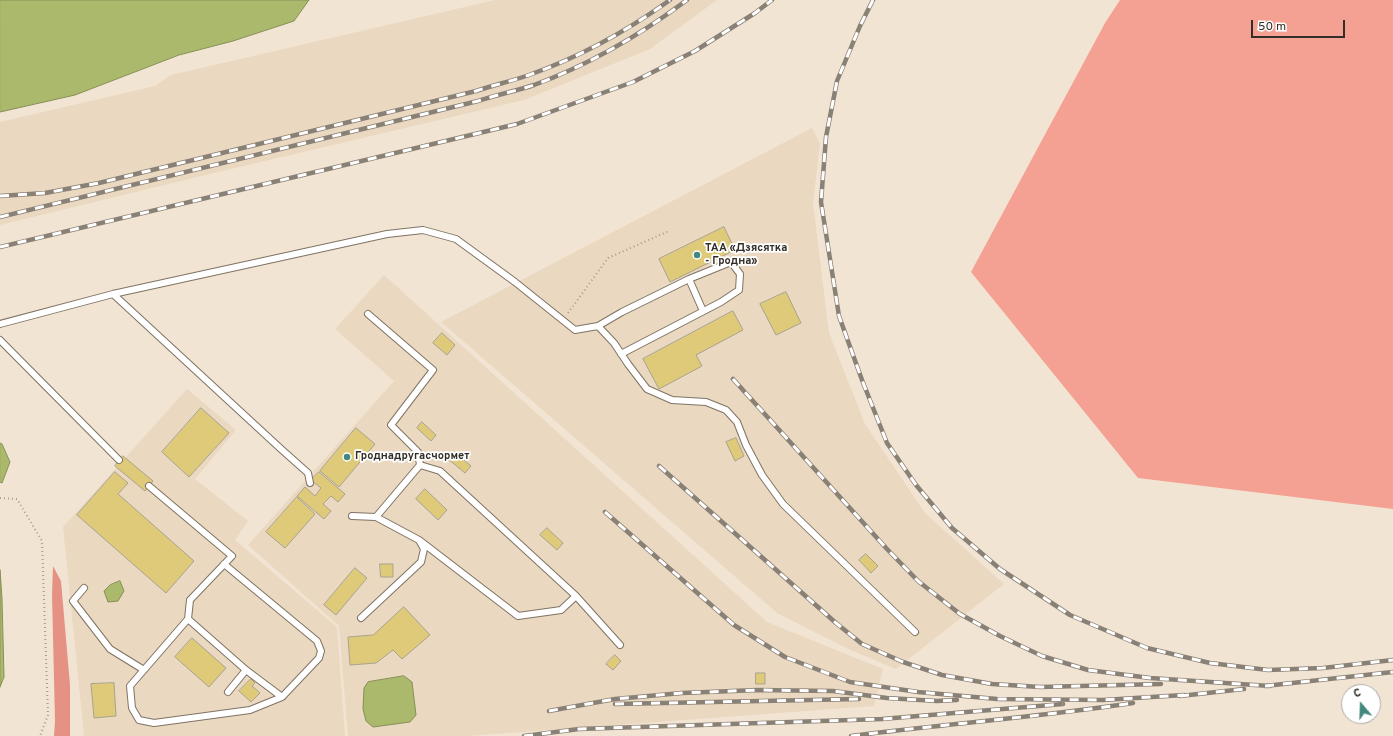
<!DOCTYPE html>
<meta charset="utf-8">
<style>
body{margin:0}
#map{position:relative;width:1393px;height:736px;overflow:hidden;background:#f2e4d3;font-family:Overpass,sans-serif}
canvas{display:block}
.north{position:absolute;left:1341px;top:684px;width:40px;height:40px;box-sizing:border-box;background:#fff;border:1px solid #adaba8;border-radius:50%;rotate:341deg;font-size:11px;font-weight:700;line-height:16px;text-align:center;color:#322d26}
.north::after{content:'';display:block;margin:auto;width:14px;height:18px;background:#42887e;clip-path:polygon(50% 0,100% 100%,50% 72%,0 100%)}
.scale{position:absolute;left:1251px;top:20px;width:94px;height:18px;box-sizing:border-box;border:2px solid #322d26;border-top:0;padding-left:5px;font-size:12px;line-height:14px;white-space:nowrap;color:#322d26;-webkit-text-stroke:3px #fff;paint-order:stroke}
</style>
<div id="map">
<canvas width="1393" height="736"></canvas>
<div class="north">С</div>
<div class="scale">50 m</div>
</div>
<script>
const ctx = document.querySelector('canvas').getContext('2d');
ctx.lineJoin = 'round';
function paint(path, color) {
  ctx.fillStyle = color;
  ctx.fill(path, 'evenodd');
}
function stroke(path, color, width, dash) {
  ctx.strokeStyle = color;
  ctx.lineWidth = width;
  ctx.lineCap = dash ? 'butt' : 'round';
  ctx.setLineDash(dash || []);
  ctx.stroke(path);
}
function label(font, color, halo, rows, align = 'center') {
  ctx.font = font + ' Overpass,sans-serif';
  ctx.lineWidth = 3.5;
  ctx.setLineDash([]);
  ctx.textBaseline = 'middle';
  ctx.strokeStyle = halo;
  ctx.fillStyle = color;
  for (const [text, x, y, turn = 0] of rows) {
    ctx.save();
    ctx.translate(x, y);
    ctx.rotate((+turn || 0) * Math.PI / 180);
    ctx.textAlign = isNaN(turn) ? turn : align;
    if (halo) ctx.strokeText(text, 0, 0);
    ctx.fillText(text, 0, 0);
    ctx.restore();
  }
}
paint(new Path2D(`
 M495,0H717L650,49L524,100L214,173L0,225V122L155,86L171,75Z
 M812,128L820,144L813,203L829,333L865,424L925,513L1004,584L896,669L846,648L777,613L441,322Z
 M384,275L767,622L883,669L874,706L467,736H348L339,626L248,545L394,381L335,329Z
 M187,389L236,430L195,479L248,521L235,540L337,627L345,736H84L63,527Z`), '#ead8c0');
paint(new Path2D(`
 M1120,0H1393V509L1138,478L971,272L1105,23Z`), '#f4a093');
paint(new Path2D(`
 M53,566L61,581L70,685V736H54L55,721L52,595Z`), '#e59285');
const water = new Path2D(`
 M0,0H309L294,21L233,41L179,55L75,95L0,112Z
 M0,443L2,444L10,462L2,483L0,482Z
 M0,570L2,599L4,677L0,687Z
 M120,581L124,591L118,601L108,602L104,591L110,585Z
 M404,676L412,682L416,715L410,722L373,727L366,721L363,709L364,688L368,682Z`);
paint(water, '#abb96c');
stroke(water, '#878f57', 1);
const building = new Path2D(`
 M724,227L735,250L670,282L659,259Z
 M786,292L801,323L776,335L760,304Z
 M733,311L743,330L696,355L702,366L659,389L643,359Z
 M442,333L455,345L447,355L433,343Z
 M201,408L229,433L189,477L162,452Z
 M422,422L436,435L431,441L417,428Z
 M356,428L375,444L339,487L320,471Z
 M736,438L744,456L735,461L726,442Z
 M455,452L471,466L465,473L448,459Z
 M123,456L153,481L145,491L115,466Z
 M115,472L128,483L118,494L194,561L166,593L77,515Z
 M319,472L345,494L338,502L331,496L323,504L331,511L324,519L297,496L305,487L315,496L321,488L311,480Z
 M425,489L447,510L438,520L416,499Z
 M297,497L315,514L285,548L266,532Z
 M547,528L563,543L557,550L540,535Z
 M866,554L878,566L871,573L859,560Z
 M380,564H393V577H381Z
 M355,568L367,578L336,615L324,605Z
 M404,607L430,635L402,659L393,650L376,663L350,665L348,637L373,635Z
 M192,638L226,668L209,687L175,657Z
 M615,655L621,661L613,670L606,664Z
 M756,673H765V684H756Z
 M251,679L255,683L252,686L260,693L251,702L239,691Z
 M114,683L116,716L94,718L91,684Z`);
paint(building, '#dfca7a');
stroke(building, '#a8a390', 1);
const lane = new Path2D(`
 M689,279L703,311
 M113,294L281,449L308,473L310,483
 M368,314L433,370L391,425L418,452L420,465L376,517
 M0,324L113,294L387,234L423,230L456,239L515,282L575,330L598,326L622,312L689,279L731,262L740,274L739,290L721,302L621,354
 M598,326L614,343L628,364L647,389L672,400L706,402L726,410L737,422L746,445L762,475L783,504L915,632
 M0,340L119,460
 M149,486L232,556L190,600L188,619L130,686L132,708L139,720L154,723L250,710L282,697
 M352,516L376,517L419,540L424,549L421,562L361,618
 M419,540L518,616L561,610L576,596L440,471L420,465
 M84,588L73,601L110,649L144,670
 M576,596L620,645
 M188,619L246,670L282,697L319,658L321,651L317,641L224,564
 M228,692L246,670`);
stroke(lane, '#7f7363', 8);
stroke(new Path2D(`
 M568,313L608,258L669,231
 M0,498L17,499L42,541L48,715L40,736`), '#a69c8f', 2, [1, 3]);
stroke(lane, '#fff', 6);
const rail = new Path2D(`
 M873,0L860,26L837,81L826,137L821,202L839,316L862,380L887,443L916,485L952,528L1000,569L1070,615L1147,648L1210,663L1268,670L1323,668L1393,660
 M0,196L45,193L99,183L476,91C494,85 512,81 529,75C580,57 627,31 670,0
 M0,217L478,101C496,95 516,91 534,85C589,65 640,35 687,0
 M0,247L517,124L633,82L695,51L755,13L772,0
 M733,379L887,549L918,581L960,614L1000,636L1042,656L1088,670L1150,678L1270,686
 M659,466L836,623L862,644L903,662L942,675L992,684L1040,687L1161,684
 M605,512L734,625L785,657L850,682L918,692L997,699L1103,700L1184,695
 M1265,686L1393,672
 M1180,696L1244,689
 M615,704L859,699
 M549,711L615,699L682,693L758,690L833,691L887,698L937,701L957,700
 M524,736L579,729L882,719L1063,704
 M851,736C945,724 1039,717 1133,703`);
stroke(rail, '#8a8176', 4.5);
stroke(rail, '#fff', 3, [9]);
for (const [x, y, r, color] of [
 [697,255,4,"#42887e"],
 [347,457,4,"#42887e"]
]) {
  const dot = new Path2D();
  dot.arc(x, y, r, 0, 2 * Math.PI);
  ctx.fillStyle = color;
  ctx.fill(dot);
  stroke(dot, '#fff', 1.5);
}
label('bold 11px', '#322d26', '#fff', [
 ["ТАА «Дзясятка",705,249],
 ["- Гродна»",705,262],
 ["Гроднадругасчормет",355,457]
], 'left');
</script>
